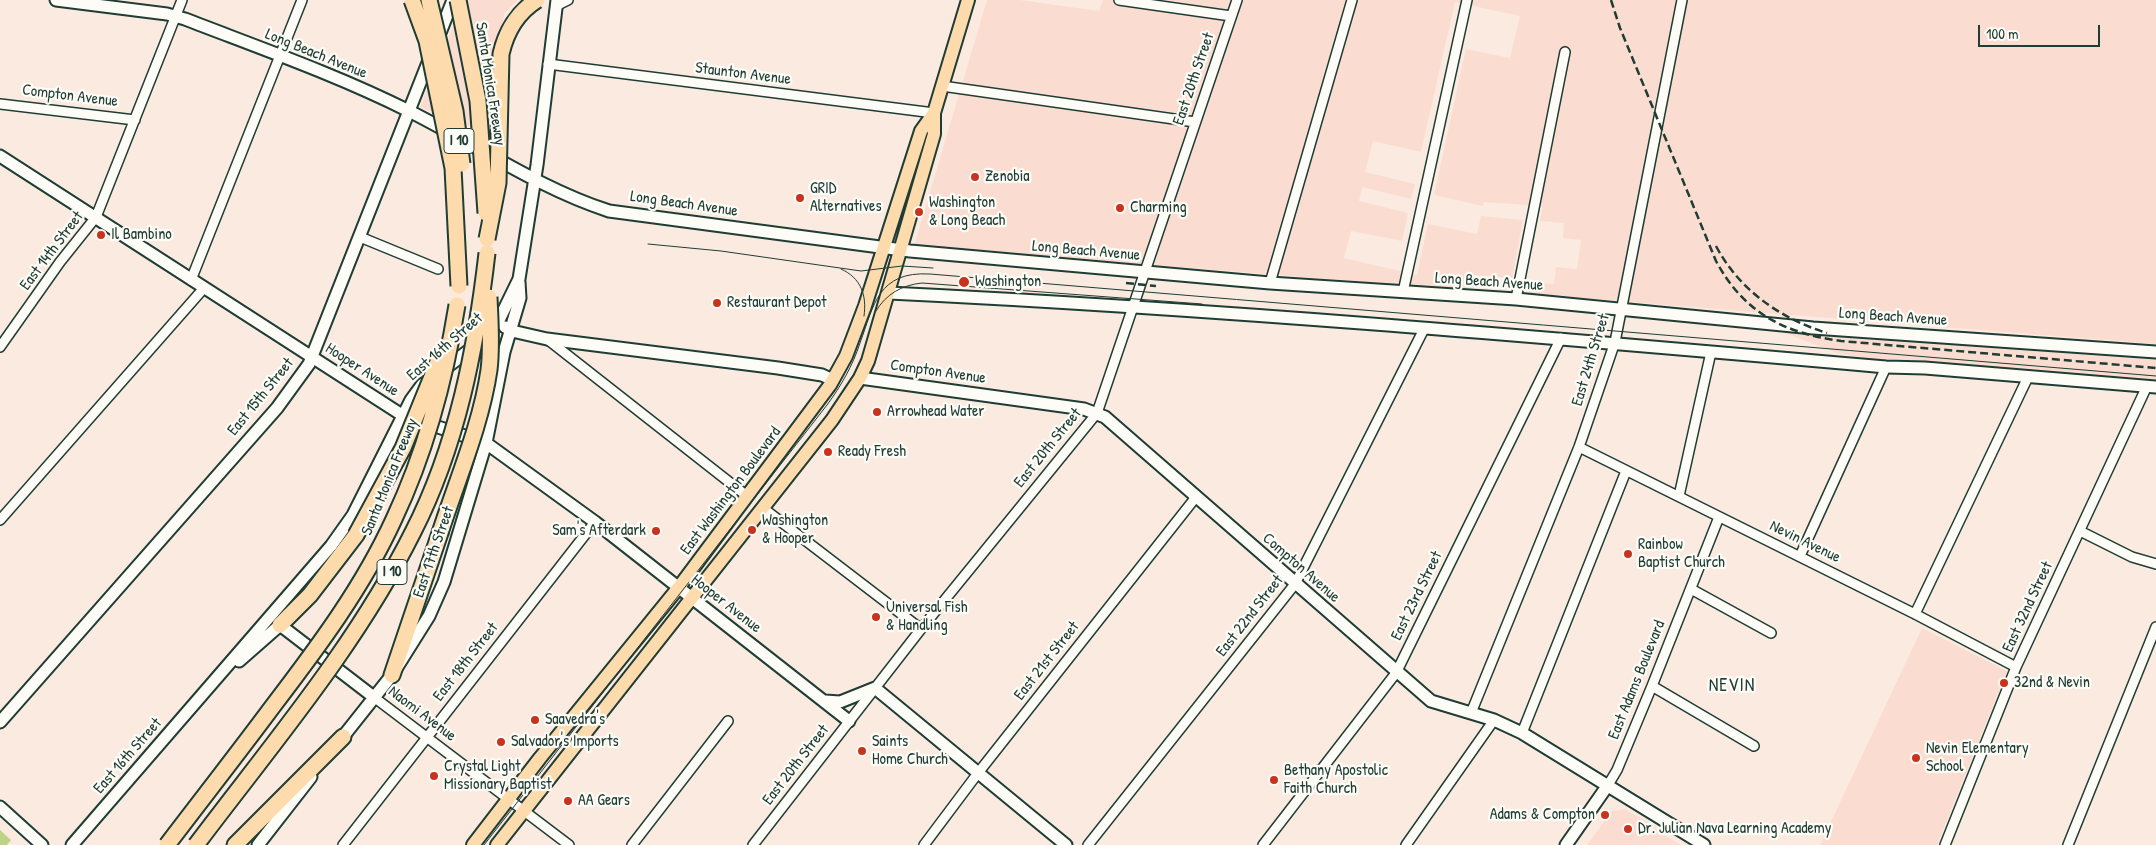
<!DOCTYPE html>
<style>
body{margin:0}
#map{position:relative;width:2156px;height:845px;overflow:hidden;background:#fbeae0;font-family:"Patrick Hand",sans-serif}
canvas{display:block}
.scale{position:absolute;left:1978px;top:25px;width:122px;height:22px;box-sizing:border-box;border:2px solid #1f3d34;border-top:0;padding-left:6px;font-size:15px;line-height:18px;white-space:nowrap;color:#1f3d34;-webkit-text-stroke:4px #fdfcf7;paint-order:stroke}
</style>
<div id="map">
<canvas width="2156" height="845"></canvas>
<div class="scale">100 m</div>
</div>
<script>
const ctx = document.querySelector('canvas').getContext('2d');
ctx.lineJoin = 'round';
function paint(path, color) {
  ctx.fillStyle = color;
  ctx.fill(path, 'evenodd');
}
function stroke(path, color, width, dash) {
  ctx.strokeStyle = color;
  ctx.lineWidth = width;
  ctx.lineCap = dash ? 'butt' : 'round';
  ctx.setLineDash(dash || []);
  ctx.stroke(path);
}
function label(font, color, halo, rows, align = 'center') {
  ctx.font = font + ' "Patrick Hand",sans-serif';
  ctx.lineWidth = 4.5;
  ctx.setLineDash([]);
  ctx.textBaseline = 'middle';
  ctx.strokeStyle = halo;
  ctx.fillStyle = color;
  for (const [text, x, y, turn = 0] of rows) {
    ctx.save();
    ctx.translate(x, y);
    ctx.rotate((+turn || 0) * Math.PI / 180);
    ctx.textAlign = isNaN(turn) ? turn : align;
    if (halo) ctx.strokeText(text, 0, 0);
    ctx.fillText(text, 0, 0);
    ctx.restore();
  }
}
paint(new Path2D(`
 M464,0H518L504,13L497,60L492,135L420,107Z
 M987,0H1020L1099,11L1103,0H2156V344L1528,294L1529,282L1554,284L1556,267L1577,269L1581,240L1563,238L1564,223L1540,221L1543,206L1484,202L1483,206L1434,195L1466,49L1510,58L1520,16L1455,2L1421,152L1373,141L1365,172L1415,184L1411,199L1362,187L1359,201L1408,213L1402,241L1351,231L1344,258L1417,275L1428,224L1477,234L1481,216L1523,220L1512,278L1470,275L1467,290L914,246Z
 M1772,328L2156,359V384L1875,361L1837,353Z
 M1922,628L2007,671L1937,845H1820Z
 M1625,809L1654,826L1659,832L1681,845H1587L1612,811Z`), '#faddd0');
paint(new Path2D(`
 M0,830L11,840L7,845H0Z`), '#bed388');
const street = new Path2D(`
 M1119,0L1231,16
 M556,6L568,0
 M548,64L934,113
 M942,86L1195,122
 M0,104L135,120
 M360,237L438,269
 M191,280L302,0
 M1270,283L1352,0
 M1403,292L1467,0
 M1516,299L1565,52
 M547,339L747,496
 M0,347L60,262L96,217L182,0
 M1579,447L1915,614L2016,667
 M1679,496L1711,352
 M763,508L921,629
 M0,520L204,288
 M2080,531L2132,557L2156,564
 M1800,556L1886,367
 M1691,589L1771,633
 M1915,614L2028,377
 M1652,686L1754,746
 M375,698L569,845
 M1471,713L1579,447L1615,342L1682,0
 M1522,733L1626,471
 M1608,785L1617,770L1652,686L1719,517
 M343,845L595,522
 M632,845L728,721
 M753,845L921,629L1097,413L1237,0
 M924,845L978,773L1196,497
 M1088,845L1295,584L1424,329
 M1263,845L1396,673L1561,338
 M1406,845L1494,720
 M1945,845L2016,667L2147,386
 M2068,845L2156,627`);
const secondary = new Path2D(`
 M56,0L167,14L185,19C260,48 337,75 409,111C475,144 538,188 609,211L910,251L1270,283L1516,299L1813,328L2156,352
 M438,38L453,0
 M0,156L402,415L486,443L595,522L849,721
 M889,293C1222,309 1554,338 1886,367L1925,368L2156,387
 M505,327L512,331L547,339L778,368L822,375L833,380
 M488,334L498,322L519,279L537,165L557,0
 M443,370L476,345
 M860,378L1084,409L1105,417L1431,701L1494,720L1522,733L1704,845
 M239,661L280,625L375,698
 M825,701L840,702L875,688L1066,845
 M0,722L277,408L309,364L431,55
 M338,743L392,675L429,616L444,582L486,443L504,352L520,298L519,282
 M0,807L42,845
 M72,845L331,546L353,515L411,400L422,385L430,379
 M258,845L311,777
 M1566,845L1608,785`);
const primary = new Path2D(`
 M473,845L540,758L679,587L830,385L846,356L865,306L921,131L934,113
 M497,845L832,420L860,378L868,361L934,134V113L968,0`);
const highway = new Path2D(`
 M280,625L310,595L356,535
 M392,675L440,533
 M235,845L343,737`);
stroke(street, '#1f3d34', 12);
stroke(secondary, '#1f3d34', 15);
stroke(primary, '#1f3d34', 16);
stroke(highway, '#1f3d34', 19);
stroke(street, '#fdfcf7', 9);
stroke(secondary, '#fdfcf7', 11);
stroke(primary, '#fedbac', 12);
stroke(highway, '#fedbac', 15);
stroke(new Path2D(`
 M648,244L721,251L861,271L902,266L933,268
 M841,269C861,278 867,295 864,316
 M876,311C886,294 902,285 922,283L1202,304
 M484,845L827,405C841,386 853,365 860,343C874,305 878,271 930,274L2156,376`), '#1f3d34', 1);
stroke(new Path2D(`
 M1611,0L1620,28L1716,261C1744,313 1784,333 1841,341L2156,368
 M1716,246C1739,290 1781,319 1827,333
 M1126,283L1156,286`), '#1f3d34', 2.5, [8, 4]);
const highwayBridge = new Path2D(`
 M412,0L427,41L453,168L459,286
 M429,0L455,111L462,164
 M458,0L478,101L486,213
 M487,239L498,183L501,54C506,32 518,12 537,0
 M440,533C457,480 481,425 489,370C492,346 490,321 489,297
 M356,535L403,448L440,357
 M167,845C202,799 238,753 273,706C318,647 363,587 394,519C426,451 445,380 457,305
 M196,845C272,744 356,646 413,532C457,446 476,349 487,253`);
stroke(highwayBridge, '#1f3d34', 19, []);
stroke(highwayBridge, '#fedbac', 15);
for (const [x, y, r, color] of [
 [975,177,5,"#c8321e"],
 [800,198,5,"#c8321e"],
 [1120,208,5,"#c8321e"],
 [919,212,5,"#c8321e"],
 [101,235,5,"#c8321e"],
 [964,282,6,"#c8321e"],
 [717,303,5,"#c8321e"],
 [877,412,5,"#c8321e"],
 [828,452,5,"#c8321e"],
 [752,530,5,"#c8321e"],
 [656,531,5,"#c8321e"],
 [1628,554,5,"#c8321e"],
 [876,617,5,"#c8321e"],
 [2004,683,5,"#c8321e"],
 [535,720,5,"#c8321e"],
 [501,742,5,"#c8321e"],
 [862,751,5,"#c8321e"],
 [1916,758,5,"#c8321e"],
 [434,776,5,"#c8321e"],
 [1274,780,5,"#c8321e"],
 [568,801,5,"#c8321e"],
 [1605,815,5,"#c8321e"],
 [1628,829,5,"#c8321e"]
]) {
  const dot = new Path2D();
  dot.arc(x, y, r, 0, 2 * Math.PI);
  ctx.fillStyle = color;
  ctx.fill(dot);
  stroke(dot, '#fdfcf7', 2);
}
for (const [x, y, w] of [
 [459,141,30],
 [392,572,30]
]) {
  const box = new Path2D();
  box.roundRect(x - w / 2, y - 12.5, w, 25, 4);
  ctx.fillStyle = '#fdfcf7';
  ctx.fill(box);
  stroke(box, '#1f3d34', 1);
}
label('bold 15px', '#1f3d34', null, [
 ["I 10",459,141],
 ["I 10",392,572]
]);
label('16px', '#1f3d34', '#fdfcf7', [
 ["Long Beach Avenue",316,54,22],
 ["Staunton Avenue",743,74,7],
 ["East 20th Street",1194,79,-71],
 ["Santa Monica Freeway",490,84,81],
 ["Compton Avenue",70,96,7],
 ["Long Beach Avenue",684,204,8],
 ["East 14th Street",52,251,-53],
 ["Long Beach Avenue",1086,251,5],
 ["Long Beach Avenue",1489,282,4],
 ["Long Beach Avenue",1893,317,4],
 ["East 16th Street",445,347,-41],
 ["East 24th Street",1591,360,-73],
 ["Hooper Avenue",362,370,33],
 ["Compton Avenue",938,372,8],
 ["East 15th Street",261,397,-51],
 ["East 20th Street",1048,448,-51],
 ["Santa Monica Freeway",390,477,-68],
 ["East Washington Boulevard",731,491,-53],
 ["Nevin Avenue",1805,542,26],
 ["East 17th Street",434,552,-71],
 ["Compton Avenue",1301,568,41],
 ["East 23rd Street",1417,596,-64],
 ["Hooper Avenue",726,604,38],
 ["East 32nd Street",2028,607,-65],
 ["East 22nd Street",1250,616,-52],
 ["East 21st Street",1047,661,-52],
 ["East 18th Street",466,662,-52],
 ["East Adams Boulevard",1637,680,-68],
 ["Naomi Avenue",422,714,37],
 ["East 16th Street",128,756,-49],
 ["East 20th Street",796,765,-52]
]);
label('16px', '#1f3d34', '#fdfcf7', [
 ["Zenobia",985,177],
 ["GRID",810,189],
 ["Alternatives",810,207],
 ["Washington",929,203],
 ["& Long Beach",929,221],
 ["Charming",1130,208],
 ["Il Bambino",111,235],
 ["Washington",975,282],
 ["Restaurant Depot",727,303],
 ["Arrowhead Water",887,412],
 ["Ready Fresh",838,452],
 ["Washington",762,521],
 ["& Hooper",762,539],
 ["Sam's Afterdark",646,531,"right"],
 ["Rainbow",1638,545],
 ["Baptist Church",1638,563],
 ["Universal Fish",886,608],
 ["& Handling",886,626],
 ["32nd & Nevin",2014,683],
 ["Saavedra's",545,720],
 ["Salvador's Imports",511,742],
 ["Saints",872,742],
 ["Home Church",872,760],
 ["Nevin Elementary",1926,749],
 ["School",1926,767],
 ["Crystal Light",444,767],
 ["Missionary Baptist",444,785],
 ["Bethany Apostolic",1284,771],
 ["Faith Church",1284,789],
 ["AA Gears",578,801],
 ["Adams & Compton",1595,815,"right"],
 ["Dr. Julian Nava Learning Academy",1638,829]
], 'left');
ctx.letterSpacing = '1px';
label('18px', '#1f3d34', '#fdfcf7', [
 ["NEVIN",1732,686]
]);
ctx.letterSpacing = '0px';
</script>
